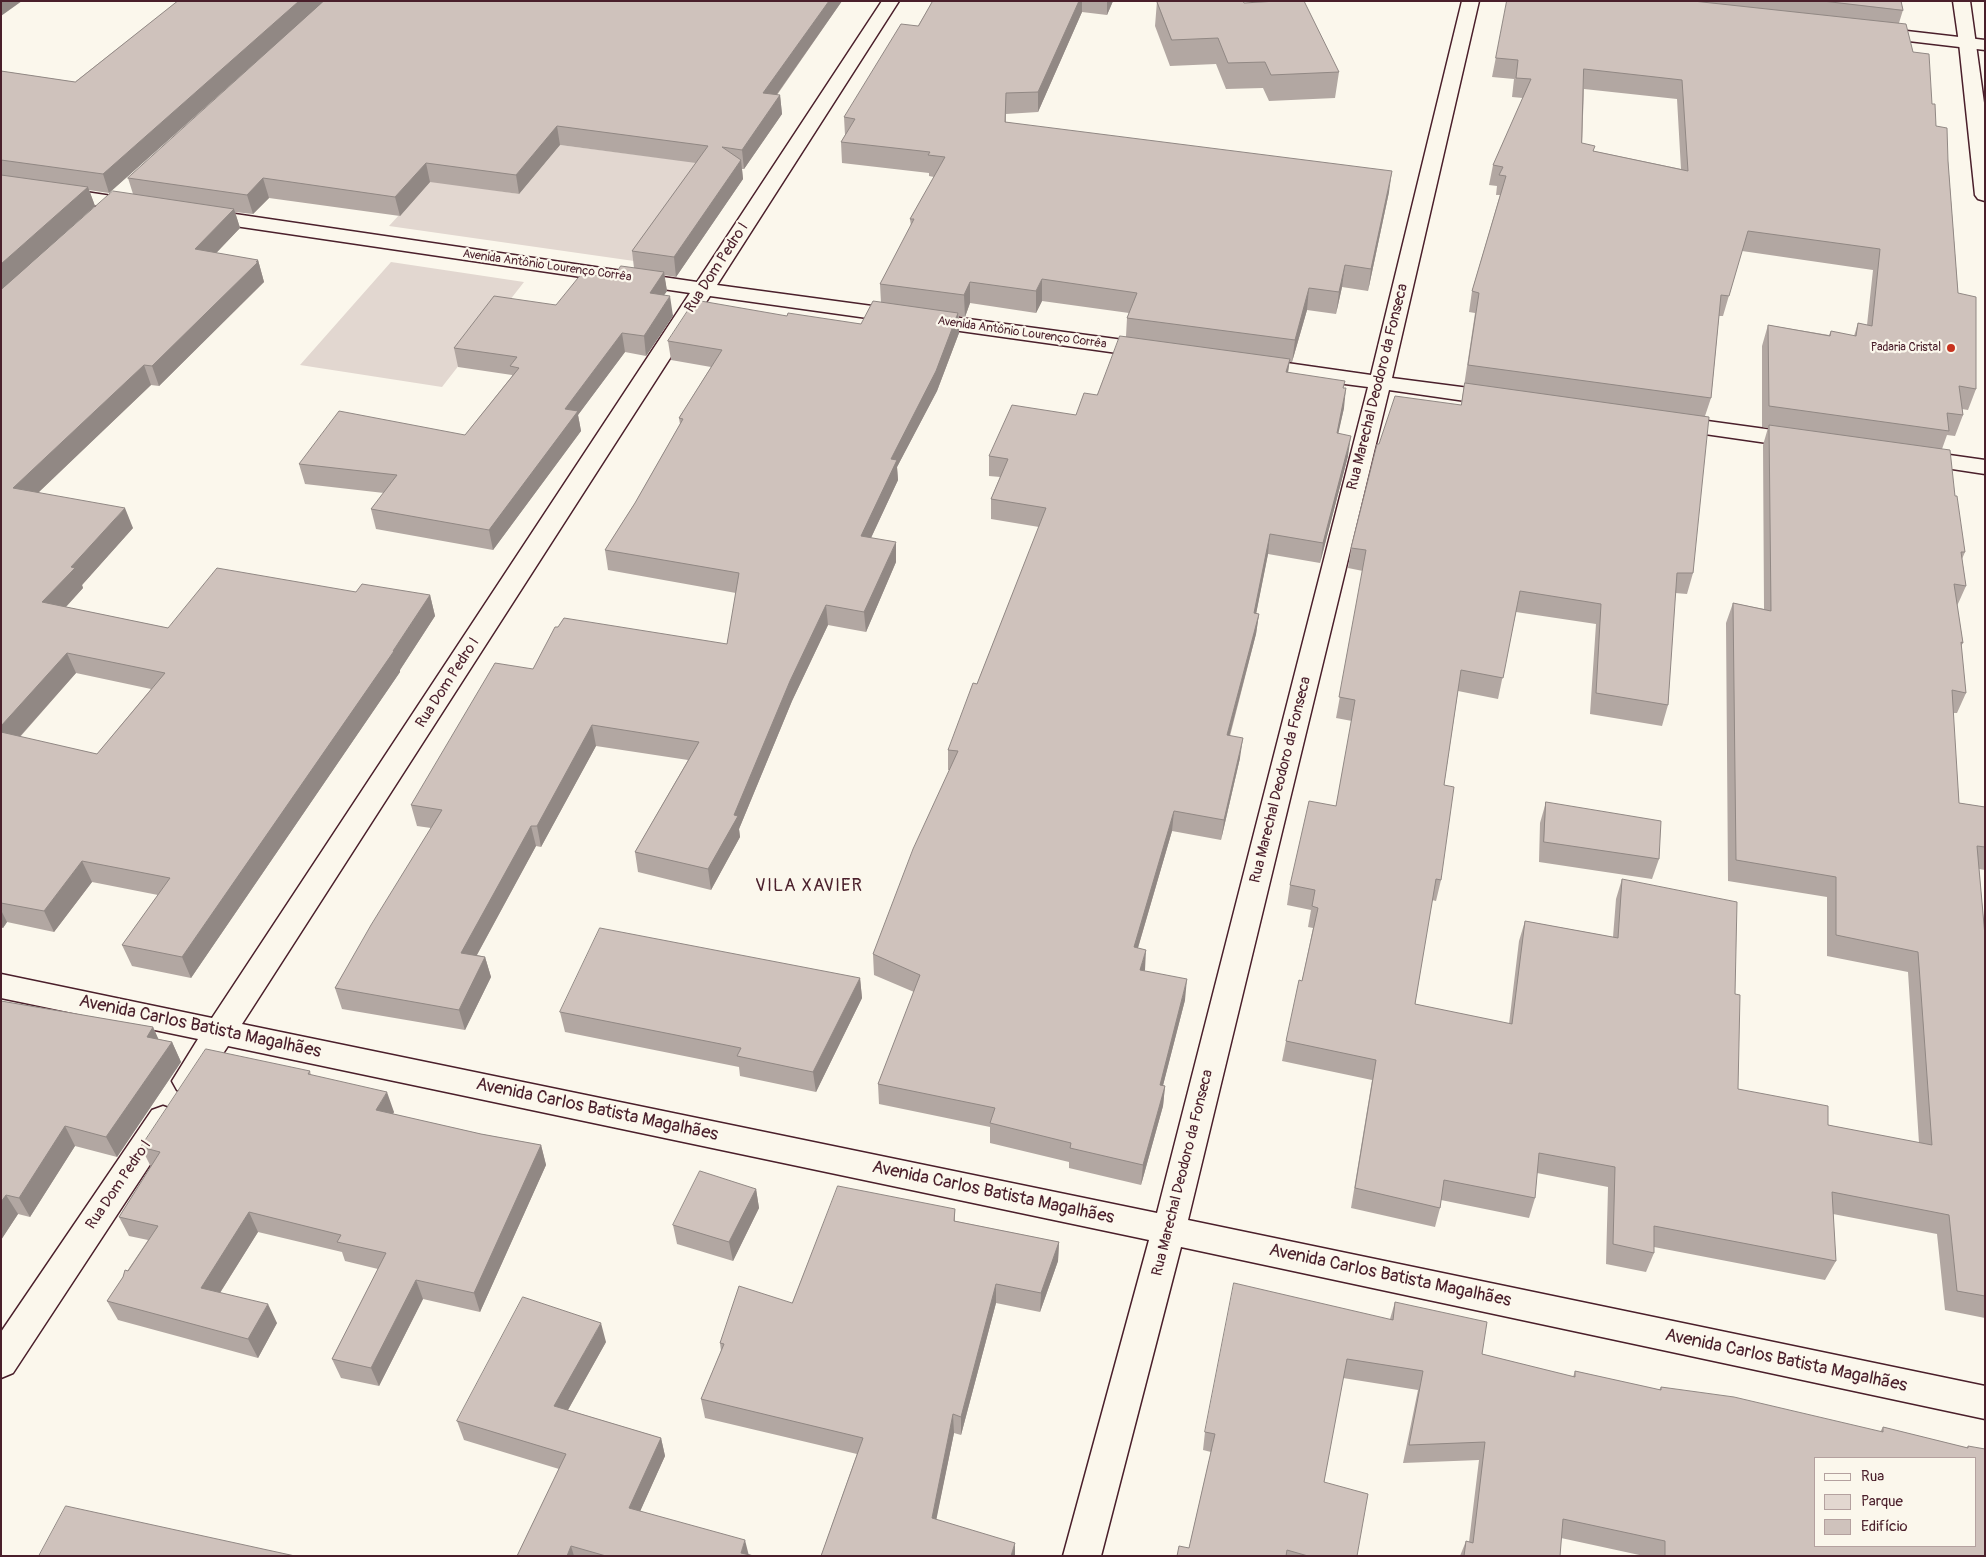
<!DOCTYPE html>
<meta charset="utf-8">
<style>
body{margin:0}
#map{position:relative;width:1986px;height:1557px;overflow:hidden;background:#fbf7ec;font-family:Pangolin,sans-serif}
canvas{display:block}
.frame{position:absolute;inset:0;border:2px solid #4a1f2b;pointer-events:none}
.legend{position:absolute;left:1814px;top:1457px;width:162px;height:90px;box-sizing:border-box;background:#fbf7ec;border:1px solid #b4a19f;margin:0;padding:6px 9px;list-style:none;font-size:15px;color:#4a1f2b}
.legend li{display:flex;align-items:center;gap:10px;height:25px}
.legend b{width:25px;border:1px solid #b4a19f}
</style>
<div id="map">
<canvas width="1986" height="1557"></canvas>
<div class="frame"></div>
<ul class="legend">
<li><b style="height:6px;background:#fbf7ec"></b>Rua</li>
<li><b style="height:14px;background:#e2d7d0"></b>Parque</li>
<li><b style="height:14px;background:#cfc2bc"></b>Edifício</li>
</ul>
</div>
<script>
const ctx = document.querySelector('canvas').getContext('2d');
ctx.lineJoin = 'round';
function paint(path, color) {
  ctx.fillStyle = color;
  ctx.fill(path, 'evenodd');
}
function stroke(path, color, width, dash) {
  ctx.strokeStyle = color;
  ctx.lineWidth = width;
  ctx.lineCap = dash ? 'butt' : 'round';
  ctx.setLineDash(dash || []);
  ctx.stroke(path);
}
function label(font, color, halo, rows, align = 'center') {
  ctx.font = font + ' Pangolin,sans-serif';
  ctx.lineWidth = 4.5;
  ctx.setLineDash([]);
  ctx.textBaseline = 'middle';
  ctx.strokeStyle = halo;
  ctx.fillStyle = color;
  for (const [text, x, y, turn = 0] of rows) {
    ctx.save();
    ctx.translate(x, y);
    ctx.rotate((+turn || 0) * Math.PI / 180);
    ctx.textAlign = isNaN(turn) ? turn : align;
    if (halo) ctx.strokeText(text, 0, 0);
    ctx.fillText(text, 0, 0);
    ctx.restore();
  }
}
paint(new Path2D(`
 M453,140L487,189L519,194L560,145L710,164L641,262L389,226L423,189Z
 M391,262L524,282L442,387L300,365Z`), '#e2d7d0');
const minor = new Path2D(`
 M882,1H899L717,285L1153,344L1161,346L1164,351L1161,356L1153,358L710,296L242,1024L1157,1213L1368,387L1252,372L1244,370L1241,365L1244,360L1252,358L1371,375L1462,1H1479L1392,378L1500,392L1508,394L1511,399L1508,404L1500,406L1389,390L1188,1220L1985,1386V1419L1181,1247L1101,1556H1063L1149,1240L228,1046L199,1090L188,1094L177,1090L172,1081L198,1039L1,998V974L212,1018L690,293L201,221L194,219L191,215L194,211L201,209L697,282Z
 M1953,1H1970L1985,110V201L1978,199L1975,195L1959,43Z
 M1,179L138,200L145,202L148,206L145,210L138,212L1,191Z
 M1671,416L1802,434L1810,436L1813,441L1810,446L1802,448L1663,428L1660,423L1663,418Z
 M1914,450L1985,460V474L1906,462L1902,457L1906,452Z
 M163,1106L174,1110L179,1119L174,1128L13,1373L1,1378V1332L152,1110Z`);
const tertiary = new Path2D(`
 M1872,27L1985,40V50L1866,36L1863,32L1866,28Z`);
stroke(minor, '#4a1f2b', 3);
stroke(tertiary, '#4a1f2b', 3);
paint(minor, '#fbf7ec');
paint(tertiary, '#fbf7ec');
paint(new Path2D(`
 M178,1H842L777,95H780L782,114L744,169H742L743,179L676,277L664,275L667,291L664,295L673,316L646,356L625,352L578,415L581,431L493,550L376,529L371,509L384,493L305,484L299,464L465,435L512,376V375L458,367L454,348L556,305L634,268L632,251L696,163L560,145L519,194L430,182L400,216L269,198L253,214L235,212L240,228L216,253L258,260L264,282L159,386L151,385L38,493L133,528L82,585L83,588L66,607L168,628L356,592L430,595L435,616L400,670V672L191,978L132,966L122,945L158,895L92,882L54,932L7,922L3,928H1V71L75,82ZM298,25L128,178L133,194L27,267L95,206L89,190L109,193ZM76,673L151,689L97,754L20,737Z
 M933,1H1113L1107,15L1082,12L1038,112L1006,114V122L1389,192L1368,291L1342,287L1336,314L1307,310L1292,362H1289L1288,372L1344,388V408L1338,433L1348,456L1320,563L1268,554L1256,614H1259L1256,634L1230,736L1240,758L1221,840L1172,831L1138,948L1144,971L1185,1000L1163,1085L1165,1086L1163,1106L1141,1185L1069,1168V1162L990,1143V1127L879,1104L878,1084L914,992L874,975L873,954L950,770H948V750L977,684L1039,527L991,519V499L1000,477L989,476V456L1076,415L1097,395L1126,336L1127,318L1129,313L1042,301L1036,313L970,303L965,317L959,316V333L937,391L897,467L898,480L871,538L896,562L866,632L828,625L792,701L739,829L740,837L711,890L638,872L635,852L688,760L596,746L541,847L536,846L477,955L485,957L491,977L465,1030L342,1009L335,988L431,828L417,826L411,805L533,669L727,644L736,593L608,570L605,550L635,503L680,424L679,418L711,367L671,360L668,341L787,316L861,324L881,303L880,284L911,226L910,219L934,177L929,176V173L842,163L841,142L845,135L844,117L918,26Z
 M1157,1L1244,3L1339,72L1335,98L1269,101L1263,88L1226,89L1216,64L1170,66L1155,26Z
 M1507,1H1901L1903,10L1899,23L1913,52L1932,104L1936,126L1948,161L1958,293L1976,389L1968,410L1962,409L1963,415L1955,436L1947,435L1942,449L1955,496L1965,552L1962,559L1966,586L1957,606L1963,643L1961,646L1966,693L1957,713H1953L1959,803L1985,807V870L1979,869L1985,936V1318L1945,1310L1937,1234L1833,1214L1836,1261L1825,1280L1654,1247V1253L1646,1272L1606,1264L1608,1187L1537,1173L1535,1198L1529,1218L1441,1200L1440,1208L1435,1227L1351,1208L1372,1080L1282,1061L1286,1041L1302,981L1313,928L1308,927L1311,910L1287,905L1290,885L1336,806L1352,721L1336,718L1363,571L1348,568L1351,548L1379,444L1461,405L1464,386L1475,313L1469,312L1472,291L1500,195H1496L1497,186L1489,185L1493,165L1523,98L1512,97L1514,79L1492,77ZM1584,89L1677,99L1681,169L1594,151L1582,143ZM1742,251L1873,270L1867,325L1858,323L1854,336L1831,331L1829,335L1768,325L1762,346V427L1768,428L1763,445L1764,609L1733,603L1726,623L1728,881L1827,897V956L1908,972L1919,1143L1828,1125L1738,1089L1735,994L1622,879L1616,899L1613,937L1525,921L1519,941L1509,1024L1415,1004L1432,900L1436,901L1441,880L1444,785L1458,691L1498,699L1516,612L1596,624L1590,714L1662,726L1668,705L1675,593L1687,594L1693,573L1705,416L1711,398L1719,316H1723Z
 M1546,802L1659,859L1652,879L1539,862L1540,823Z
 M860,978L862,998L816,1092L740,1076L739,1067L565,1032L560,1012Z
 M1,1001L153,1027L158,1039L172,1042L181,1062L117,1157L75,1146L30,1217L18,1214L1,1240Z
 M310,1071L311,1075L394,1112L393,1114L481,1134L541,1145L546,1165L480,1312L423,1299L379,1386L341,1378L332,1359L378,1269L345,1261L342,1252L258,1232L220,1293L277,1323L258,1358L118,1320L107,1301L148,1240L129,1236L119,1217L151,1167L141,1147Z
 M756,1189L759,1208L733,1261L677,1244L673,1225Z
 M955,1209V1221L1059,1242L1058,1261L1040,1312L996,1303L961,1435L954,1433L936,1519L821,1556L857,1454L705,1418L701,1399L721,1351L720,1343L792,1303Z
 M1395,1302L1482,1354L1573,1377L1575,1371L1659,1390L1661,1387L1880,1432L1883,1427L1967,1448L1968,1446L1985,1556H1644L1561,1538L1560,1556H1460L1466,1541L1469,1542L1479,1460L1403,1463L1418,1390L1343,1378L1324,1482L1357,1556H1177L1189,1548L1211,1452L1203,1450L1205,1432L1390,1319Z
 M606,1342L568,1410L661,1438L665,1456L640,1511L748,1554L754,1556H517L559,1469L464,1440L457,1421Z`), '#b2a7a2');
paint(new Path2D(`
 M1,1H22L1,16Z
 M299,1H324L109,193L103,174Z
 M829,1H842L765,111L763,93Z
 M1079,1H1082V12L1038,112V92Z
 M1107,1H1113L1107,15Z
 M780,95L782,114L744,169L742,150Z
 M557,126L560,145L519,194L516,175Z
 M741,160L743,179L676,277L674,257Z
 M426,163L430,182L400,216L395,197Z
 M1392,171L1389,192L1368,291L1371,269Z
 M263,178L269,198L253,214L247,195Z
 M88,187L95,206L1,290V264Z
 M234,209L240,228L201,269L195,249Z
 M258,260L264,282L159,386L152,366Z
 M1345,265L1342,287L1336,314L1339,292Z
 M664,272L667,291L652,312L650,293Z
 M1042,279V301L1036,313V291Z
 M970,282V303L965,317L964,295Z
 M1309,288L1307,310L1292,362L1295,340Z
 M670,296L673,316L646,356L644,336Z
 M958,313L959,333L937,391L897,467L898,480L862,557L861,536L891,459Z
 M622,333L625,352L578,415L581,431L493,550L489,530L565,409Z
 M1290,359L1287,379L1286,372Z
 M144,365L151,385L21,509L13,488Z
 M1346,388L1344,408L1334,453L1337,433Z
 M1351,436L1348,456L1320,563L1323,543Z
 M125,508L133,528L82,585L83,588L51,623L42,602L71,567Z
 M1270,534L1268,554L1252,634L1254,613Z
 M896,542V562L866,632L864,612Z
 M430,595L435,616L400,670V672L191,978L182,957L393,651Z
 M826,605L828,625L792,701L739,829L740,837L711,890L708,869L734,815L790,681Z
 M1259,614L1256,634L1224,756L1227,735Z
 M67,653L76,673L6,752L1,742V726Z
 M592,725L596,746L541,847L537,826Z
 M1243,738L1240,758L1221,840L1224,820Z
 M1174,811L1172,831L1132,968L1134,947Z
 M531,826L536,846L467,973L461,953Z
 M82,861L92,882L54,932L44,911Z
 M1,910L7,922L3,928L1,925Z
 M1146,950L1145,970L1139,990L1140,970Z
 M485,957L491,977L465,1030L459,1010Z
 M860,978L862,998L816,1092L813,1072Z
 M1187,979L1185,1000L1158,1105L1160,1085Z
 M153,1027L162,1047L147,1037Z
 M172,1042L181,1062L117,1157L106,1137Z
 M1165,1086L1163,1106L1141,1185L1143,1165Z
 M387,1092L394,1112L383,1130L376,1110Z
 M65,1126L75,1146L30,1217L19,1198Z
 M541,1145L546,1165L480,1312L474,1293Z
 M756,1189L759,1208L733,1261L729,1242Z
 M6,1195L18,1214L1,1240V1202Z
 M249,1212L258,1232L211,1307L201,1288Z
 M1059,1242L1058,1261L1040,1312L1041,1293Z
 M416,1280L423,1299L379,1386L371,1368Z
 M996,1284V1303L961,1435V1417Z
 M268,1304L277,1323L258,1358L248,1339Z
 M601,1323L606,1342L560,1424L554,1406Z
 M953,1414L954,1433L933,1536L932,1518Z
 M661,1438L665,1456L634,1525L629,1508Z
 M745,1540L749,1556L741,1553Z
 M1015,1543V1556H1011Z
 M571,1546L574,1556H567Z`), '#918884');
const building = new Path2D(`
 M178,1H299L103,174L1,160V71L75,82Z
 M324,1H829L763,93L780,95L742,150L722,147L741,160L674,257L632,251L708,146L557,126L516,175L426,163L395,197L263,178L247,195L128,178Z
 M933,1H1079L1038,92L1006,93L1005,122L1392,171L1371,269L1345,265L1339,292L1309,288L1295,340L1127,318L1137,293L1042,279L1036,291L970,282L964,295L880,284L914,219H910L945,157L928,155L930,152L841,142L855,119L844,117L901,24L918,26Z
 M1157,1H1243L1244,3L1277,1H1304L1339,72L1271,75L1265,62L1228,63L1218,38L1172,40Z
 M1507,1H1693L1906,24L1913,52L1929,54L1932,104H1935L1936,126L1947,128L1948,161L1958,293L1976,297V389L1959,386L1963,415L1947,413L1949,431L1769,406L1768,325L1830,336L1831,331L1856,336L1858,323L1872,326L1880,249L1748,231L1729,296L1721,295L1711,398L1468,365L1479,293L1472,291L1506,176L1499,175L1503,167L1493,165L1531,79L1516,78L1518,60L1496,58ZM1584,69L1682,80L1688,171L1593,151L1595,146L1582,143Z
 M1823,1H1901L1903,10Z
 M1,175L88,187L1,264Z
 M113,191L234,209L195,249L258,260L256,262H258L152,366L144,365L13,488L125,508L71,567L75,568L42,602L168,628L217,568L356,592L362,584L430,595L393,651H394L182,957L122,945L170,878L82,861L44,911L1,903V732L97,754L165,673L67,653L1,726V290Z
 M621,266L664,272L650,293L670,296L644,336L622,333L565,409L578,411L489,530L371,509L397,475L299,464L339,411L465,435L519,368L510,366L517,357L454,348L494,296L556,305L582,273L613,278Z
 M695,300L787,316L788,313L861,324L873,301L958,313L936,371L891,459L897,460L861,536L896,542L864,612L826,605L790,681L734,815L738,816L708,869L635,852L699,742L592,725L537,826H531L461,953L485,957L459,1010L335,988L371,925L442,810L411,805L495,663L533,669L555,627H558L564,618L727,644L739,573L605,550L635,503L683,419L679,418L722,350L668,341Z
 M1120,336L1290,359L1286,372L1345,381L1343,388H1346L1337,433L1351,436L1323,543L1270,534L1254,613L1259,614L1227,735L1243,738L1224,820L1174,811L1134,947L1146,950L1140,970L1187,979L1160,1085L1165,1086L1143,1165L1070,1148L1071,1143L990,1123L995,1108L878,1084L920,975L873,954L913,849L958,751L948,750L973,683L977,684L1046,508L991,499L1008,459L989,456L1012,405L1076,415L1084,393L1097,395Z
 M1465,383L1709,417L1693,573H1677L1668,705L1596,693L1601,604L1520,591L1503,678L1461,670L1444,785L1454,787L1441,880L1436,879L1415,1004L1512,1024L1525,921L1618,938L1622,879L1737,902L1735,994L1740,995L1738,1089L1828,1106V1125L1932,1145L1918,952L1836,935V877L1736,860L1733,603L1771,611L1769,425L1950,450L1955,496H1957L1965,552H1961L1966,586L1954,584L1963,643L1961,642L1966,693L1952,690L1959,803L1985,807V847L1977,846L1985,936V1296L1957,1291L1949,1215L1832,1192L1836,1261L1654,1226V1253L1613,1244L1615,1167L1539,1153L1535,1198L1444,1180L1440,1208L1355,1188L1376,1060L1286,1041L1299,980L1302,981L1318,908L1312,906L1315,890L1290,885L1309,801L1336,806L1355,700L1339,697L1366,550L1351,548L1377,444H1379L1395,396L1461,405Z
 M1546,802L1661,821L1659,859L1544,842Z
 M600,928L860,978L813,1072L737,1056L741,1048L560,1012Z
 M1,1001L153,1027L147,1037L172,1042L106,1137L65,1126L19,1198L6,1195L1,1202Z
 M206,1049L310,1071L308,1074L387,1092L376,1110L481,1134L541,1145L474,1293L416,1280L371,1368L332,1359L386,1253L337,1242L341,1235L249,1212L201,1288L268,1304L248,1339L107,1301L123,1277L125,1270L128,1271L158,1226L119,1217L160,1152L141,1147Z
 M700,1171L756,1189L729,1242L673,1225Z
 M838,1186L955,1209L954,1221L1059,1242L1041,1293L996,1284L961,1417L953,1414L932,1518L1015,1543L1011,1556H821L863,1438L701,1399L724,1344L720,1343L739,1286L792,1303Z
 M1234,1283L1393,1320L1395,1302L1487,1322L1482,1354L1575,1377V1371L1661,1390V1387L1734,1397L1883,1432V1427L1968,1448V1446L1985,1449V1556H1665V1541L1563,1519L1560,1556H1464L1466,1541L1473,1543L1485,1442L1409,1445L1423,1371L1347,1359L1324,1482L1368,1494L1357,1556H1308L1287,1550L1286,1556H1177L1179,1546L1189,1548L1215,1434L1205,1432ZM1815,1458H1975V1546H1815Z
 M523,1297L601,1323L554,1406L661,1438L629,1508L745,1540L741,1553L754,1556H606L571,1546L567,1556H517L566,1454L457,1421Z
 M66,1506L295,1556H39Z`);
paint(building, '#cfc2bc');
stroke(building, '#918884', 1);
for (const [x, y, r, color] of [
 [1951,348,5,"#c8321e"]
]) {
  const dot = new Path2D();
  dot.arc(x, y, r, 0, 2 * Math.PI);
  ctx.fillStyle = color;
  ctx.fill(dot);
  stroke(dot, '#fbf7ec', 2);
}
label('12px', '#4a1f2b', '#fbf7ec', [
 ["Avenida Antônio Lourenço Corrêa",547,266,8],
 ["Avenida Antônio Lourenço Corrêa",1022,333,8]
]);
label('12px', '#4a1f2b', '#fbf7ec', [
 ["Padaria Cristal",1941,348]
], 'right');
label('15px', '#4a1f2b', '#fbf7ec', [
 ["Rua Dom Pedro I",717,268,-57],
 ["Rua Marechal Deodoro da Fonseca",1378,387,-76],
 ["Rua Dom Pedro I",448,683,-57],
 ["Rua Marechal Deodoro da Fonseca",1281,780,-76],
 ["Rua Marechal Deodoro da Fonseca",1183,1173,-76],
 ["Rua Dom Pedro I",119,1185,-56]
]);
ctx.letterSpacing = '1px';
label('18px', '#4a1f2b', '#fbf7ec', [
 ["VILA XAVIER",809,886]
]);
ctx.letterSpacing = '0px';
label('18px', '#4a1f2b', '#fbf7ec', [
 ["Avenida Carlos Batista Magalhães",200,1027,12],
 ["Avenida Carlos Batista Magalhães",597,1110,12],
 ["Avenida Carlos Batista Magalhães",993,1193,12],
 ["Avenida Carlos Batista Magalhães",1390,1276,12],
 ["Avenida Carlos Batista Magalhães",1786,1361,12]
]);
</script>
